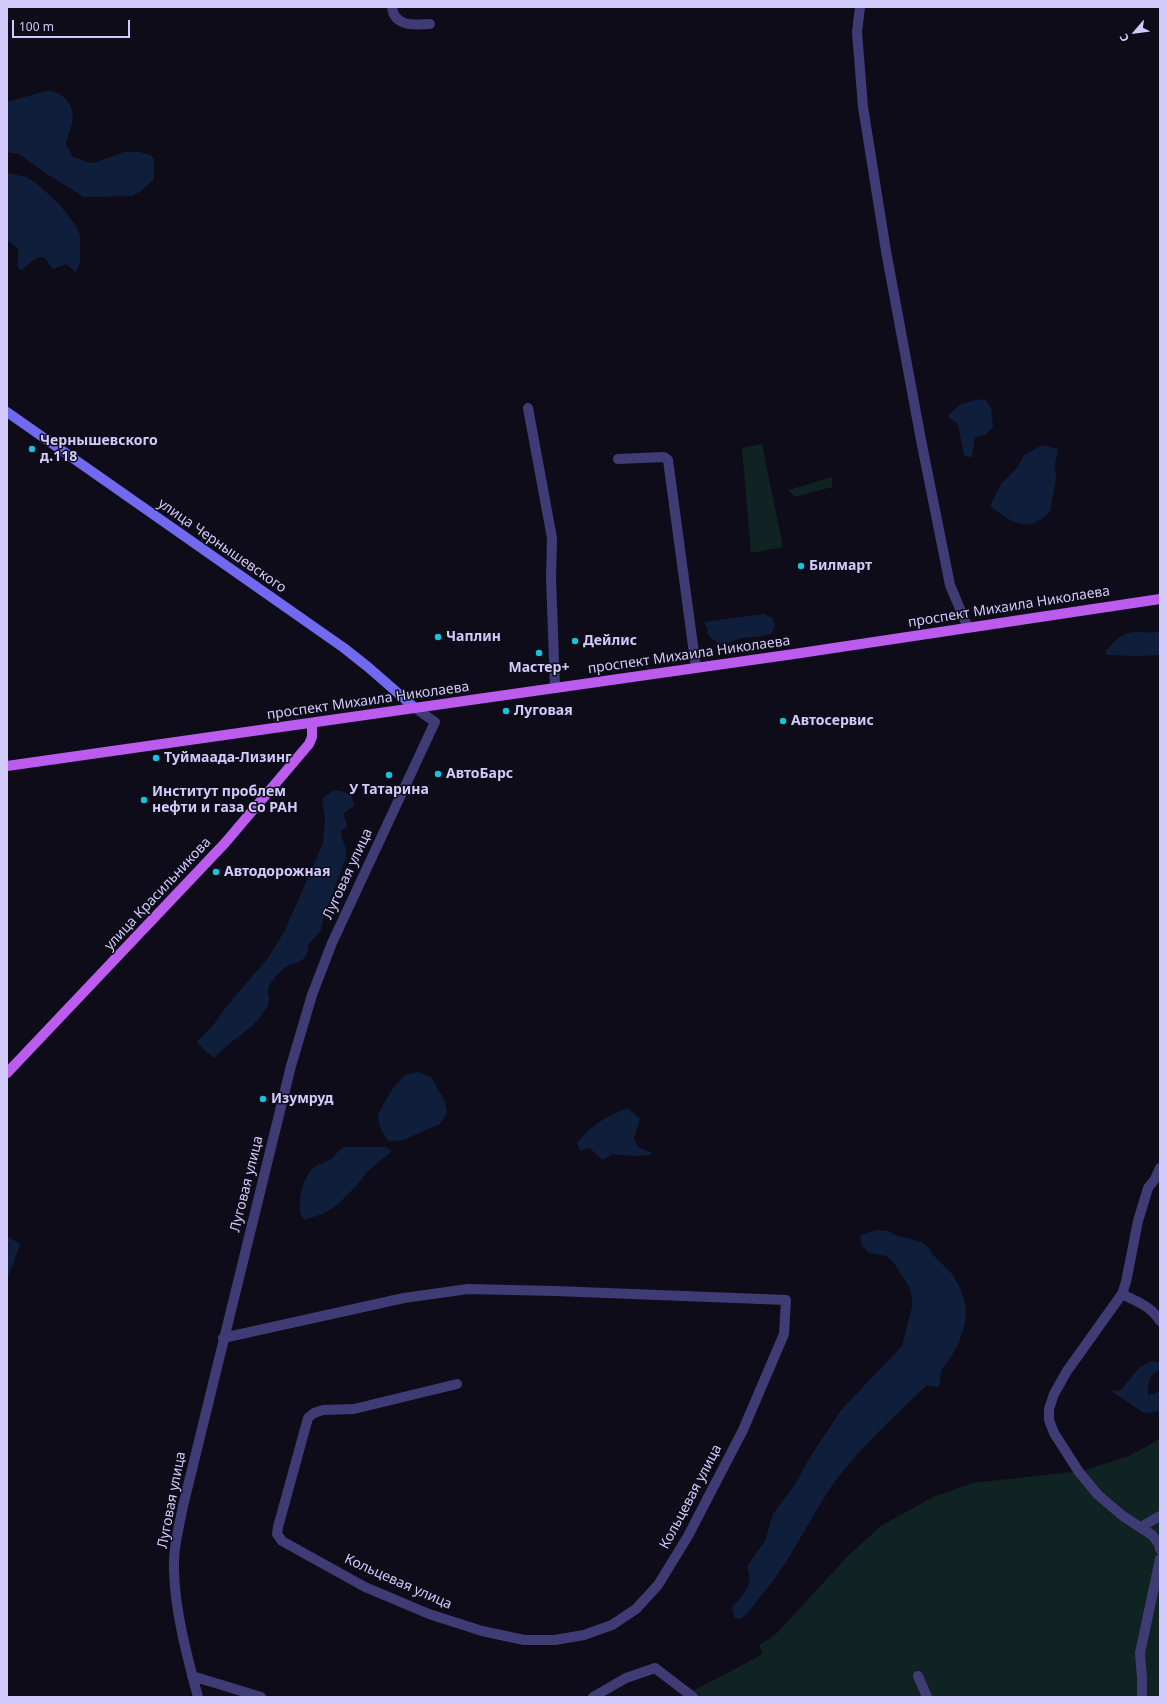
<!DOCTYPE html>
<meta charset="utf-8">
<style>
body{margin:0}
#map{position:relative;width:1167px;height:1704px;overflow:hidden;background:#0f0c1a;font-family:"Noto Sans",sans-serif}
canvas{display:block}
.frame{position:absolute;inset:0;border:8px solid #d1cafa;pointer-events:none}
.north{position:absolute;left:1115px;top:12px;width:40px;height:40px;-webkit-text-stroke:3px #0f0c1a;paint-order:stroke;rotate:242deg;font-size:11px;font-weight:700;line-height:16px;text-align:center;color:#d1cafa}
.north::after{content:'';display:block;margin:auto;width:14px;height:18px;background:#d1cafa;clip-path:polygon(50% 0,100% 100%,50% 72%,0 100%)}
.scale{position:absolute;left:12px;top:20px;width:118px;height:18px;box-sizing:border-box;border:2px solid #d1cafa;border-top:0;padding-left:5px;font-size:12px;line-height:14px;white-space:nowrap;color:#d1cafa;-webkit-text-stroke:3px #0f0c1a;paint-order:stroke}
</style>
<div id="map">
<canvas width="1167" height="1704"></canvas>
<div class="frame"></div>
<div class="north">С</div>
<div class="scale">100 m</div>
</div>
<script>
const ctx = document.querySelector('canvas').getContext('2d');
ctx.lineJoin = 'round';
function paint(path, color) {
  ctx.fillStyle = color;
  ctx.fill(path, 'evenodd');
}
function stroke(path, color, width, dash) {
  ctx.strokeStyle = color;
  ctx.lineWidth = width;
  ctx.lineCap = dash ? 'butt' : 'round';
  ctx.setLineDash(dash || []);
  ctx.stroke(path);
}
function label(font, color, halo, rows, align = 'center') {
  ctx.font = font + ' "Noto Sans",sans-serif';
  ctx.lineWidth = 3;
  ctx.setLineDash([]);
  ctx.textBaseline = 'middle';
  ctx.strokeStyle = halo;
  ctx.fillStyle = color;
  for (const [text, x, y, turn = 0] of rows) {
    ctx.save();
    ctx.translate(x, y);
    ctx.rotate((+turn || 0) * Math.PI / 180);
    ctx.textAlign = isNaN(turn) ? turn : align;
    if (halo) ctx.strokeText(text, 0, 0);
    ctx.fillText(text, 0, 0);
    ctx.restore();
  }
}
paint(new Path2D(`
 M762,444L783,547L751,553L742,448Z
 M832,477V487L794,497L789,490Z
 M1160,1439V1697H682L763,1654L759,1645L776,1634L849,1555L881,1526L933,1497L973,1483L1082,1471L1129,1456Z`), '#102323');
paint(new Path2D(`
 M46,91C63,90 76,106 72,123C70,130 67,137 66,144L73,157L90,163L97,162L124,152H140L152,156L154,159V179L141,191L132,196L84,197L45,173L19,154L7,152V102Z
 M7,173L26,177L35,182L59,204L74,223L80,235V263L76,272L66,264L53,269L44,257C32,257 30,265 21,270L18,268C16,253 25,251 7,240Z
 M985,399L991,408L993,427L985,435L975,437L972,457L964,456L958,424L948,417C957,403 969,401 985,399Z
 M1042,445L1058,449L1055,464L1056,478L1050,512C1045,516 1039,521 1034,523C1018,529 1002,515 990,506L1001,484L1017,468L1024,455Z
 M764,614L772,618L775,626L772,633L763,636L741,638L728,643H719L711,638L707,633L708,629L704,622Z
 M1160,631V655L1138,656L1107,655L1106,651C1117,639 1122,631 1141,632C1148,632 1153,634 1160,631Z
 M332,791C342,790 355,794 354,806L343,814L347,824V827L341,831C341,842 348,846 346,858L324,916L321,930L308,945C308,968 290,959 280,972C275,977 270,983 268,989C267,992 268,995 269,998C269,1005 265,1010 262,1015C249,1032 228,1042 214,1058L200,1046L197,1042L215,1023L226,1007L268,958L284,932L323,844L325,820L322,799Z
 M419,1072L431,1077L445,1101L447,1112L440,1124L403,1140L388,1141C384,1134 378,1125 378,1117C379,1109 398,1078 406,1075C410,1073 415,1073 419,1072Z
 M628,1108L640,1119L634,1138L638,1147L652,1153L651,1155L631,1156L613,1154L602,1160L590,1148L580,1151L577,1143C592,1124 606,1117 628,1108Z
 M345,1147H386L392,1151L367,1172L358,1184L336,1206L322,1214L304,1220C295,1208 302,1180 312,1169C317,1164 326,1163 331,1159C337,1154 338,1150 345,1147Z
 M879,1230L887,1231L895,1235L921,1242L929,1248L933,1255L952,1274L961,1290L966,1307L965,1324L959,1342L951,1357L941,1370L939,1387L927,1385C898,1413 868,1441 842,1472C812,1510 795,1556 764,1592C755,1602 752,1611 740,1619L734,1617L732,1607C745,1593 754,1586 747,1566L765,1541L773,1514L796,1483L810,1457L842,1409L902,1346L912,1307V1298L910,1288L894,1263L886,1256L869,1253L862,1246L860,1236L869,1232Z
 M7,1236L20,1244L12,1267L7,1278Z
 M1152,1361L1160,1363V1369C1148,1377 1148,1381 1148,1396L1160,1391V1411L1144,1413L1111,1391L1121,1390L1139,1368Z`), '#0f1f3b');
stroke(new Path2D(`
 M392,7C394,27 415,25 430,24
 M860,7L857,32L863,107L886,251L921,440L950,585L968,628
 M528,408L552,538L551,577L555,688
 M618,459L664,457L668,460L696,668
 M1160,1168L1155,1179L1148,1188L1138,1221L1126,1282L1122,1294L1067,1371L1054,1394L1049,1409V1420L1054,1433L1079,1472L1098,1495L1123,1516L1152,1535L1159,1544L1160,1549
 M1122,1294C1137,1302 1151,1306 1160,1321
 M223,1338L404,1298L468,1289L555,1291L786,1300L784,1334L743,1430L688,1536L658,1585L636,1609L612,1625L584,1635L555,1640H524L482,1631L429,1614L365,1587L282,1541L277,1534L278,1527L308,1418L314,1413L323,1410L354,1409L457,1384
 M1141,1527L1160,1516
 M192,1676L261,1697
 M918,1676L927,1697
 M198,1697C187,1656 175,1612 174,1570C173,1548 179,1527 183,1506L291,1066L312,995L332,943L435,722L415,708
 M593,1697L626,1678L655,1668L693,1697
 M1142,1697V1678L1140,1653L1160,1559`), '#3f3b75', 10);
stroke(new Path2D(`
 M7,412L344,648L368,667L415,708`), '#716af1', 10);
stroke(new Path2D(`
 M7,766L794,654L1160,599
 M7,1073L225,843L309,744L312,737V723`), '#bb5cef', 10);
for (const [x, y, r, color] of [
 [32,449,4,"#15c3db"],
 [801,566,4,"#15c3db"],
 [438,637,4,"#15c3db"],
 [575,641,4,"#15c3db"],
 [539,653,4,"#15c3db"],
 [506,711,4,"#15c3db"],
 [783,721,4,"#15c3db"],
 [156,758,4,"#15c3db"],
 [438,774,4,"#15c3db"],
 [389,775,4,"#15c3db"],
 [144,800,4,"#15c3db"],
 [216,872,4,"#15c3db"],
 [263,1099,4,"#15c3db"]
]) {
  const dot = new Path2D();
  dot.arc(x, y, r, 0, 2 * Math.PI);
  ctx.fillStyle = color;
  ctx.fill(dot);
  stroke(dot, '#0f0c1a', 1.5);
}
label('bold 14px', '#d1cafa', '#0f0c1a', [
 ["Чернышевского",40,441],
 ["д.118",40,457],
 ["Билмарт",809,566],
 ["Чаплин",446,637],
 ["Дейлис",583,641],
 ["Мастер+",539,668,"center"],
 ["Луговая",514,711],
 ["Автосервис",791,721],
 ["Туймаада-Лизинг",164,758],
 ["АвтоБарс",446,774],
 ["У Татарина",389,790,"center"],
 ["Институт проблем",152,792],
 ["нефти и газа Со РАН",152,808],
 ["Автодорожная",224,872],
 ["Изумруд",271,1099]
], 'left');
label('14px', '#d1cafa', '#0f0c1a', [
 ["улица Чернышевского",222,546,35],
 ["проспект Михаила Николаева",1009,607,-9],
 ["проспект Михаила Николаева",689,655,-8],
 ["проспект Михаила Николаева",368,701,-8],
 ["Луговая улица",348,874,-65],
 ["улица Красильникова",158,894,-47],
 ["Луговая улица",247,1184,-76],
 ["Кольцевая улица",691,1497,-62],
 ["Луговая улица",172,1500,-79],
 ["Кольцевая улица",398,1582,24]
]);
</script>
